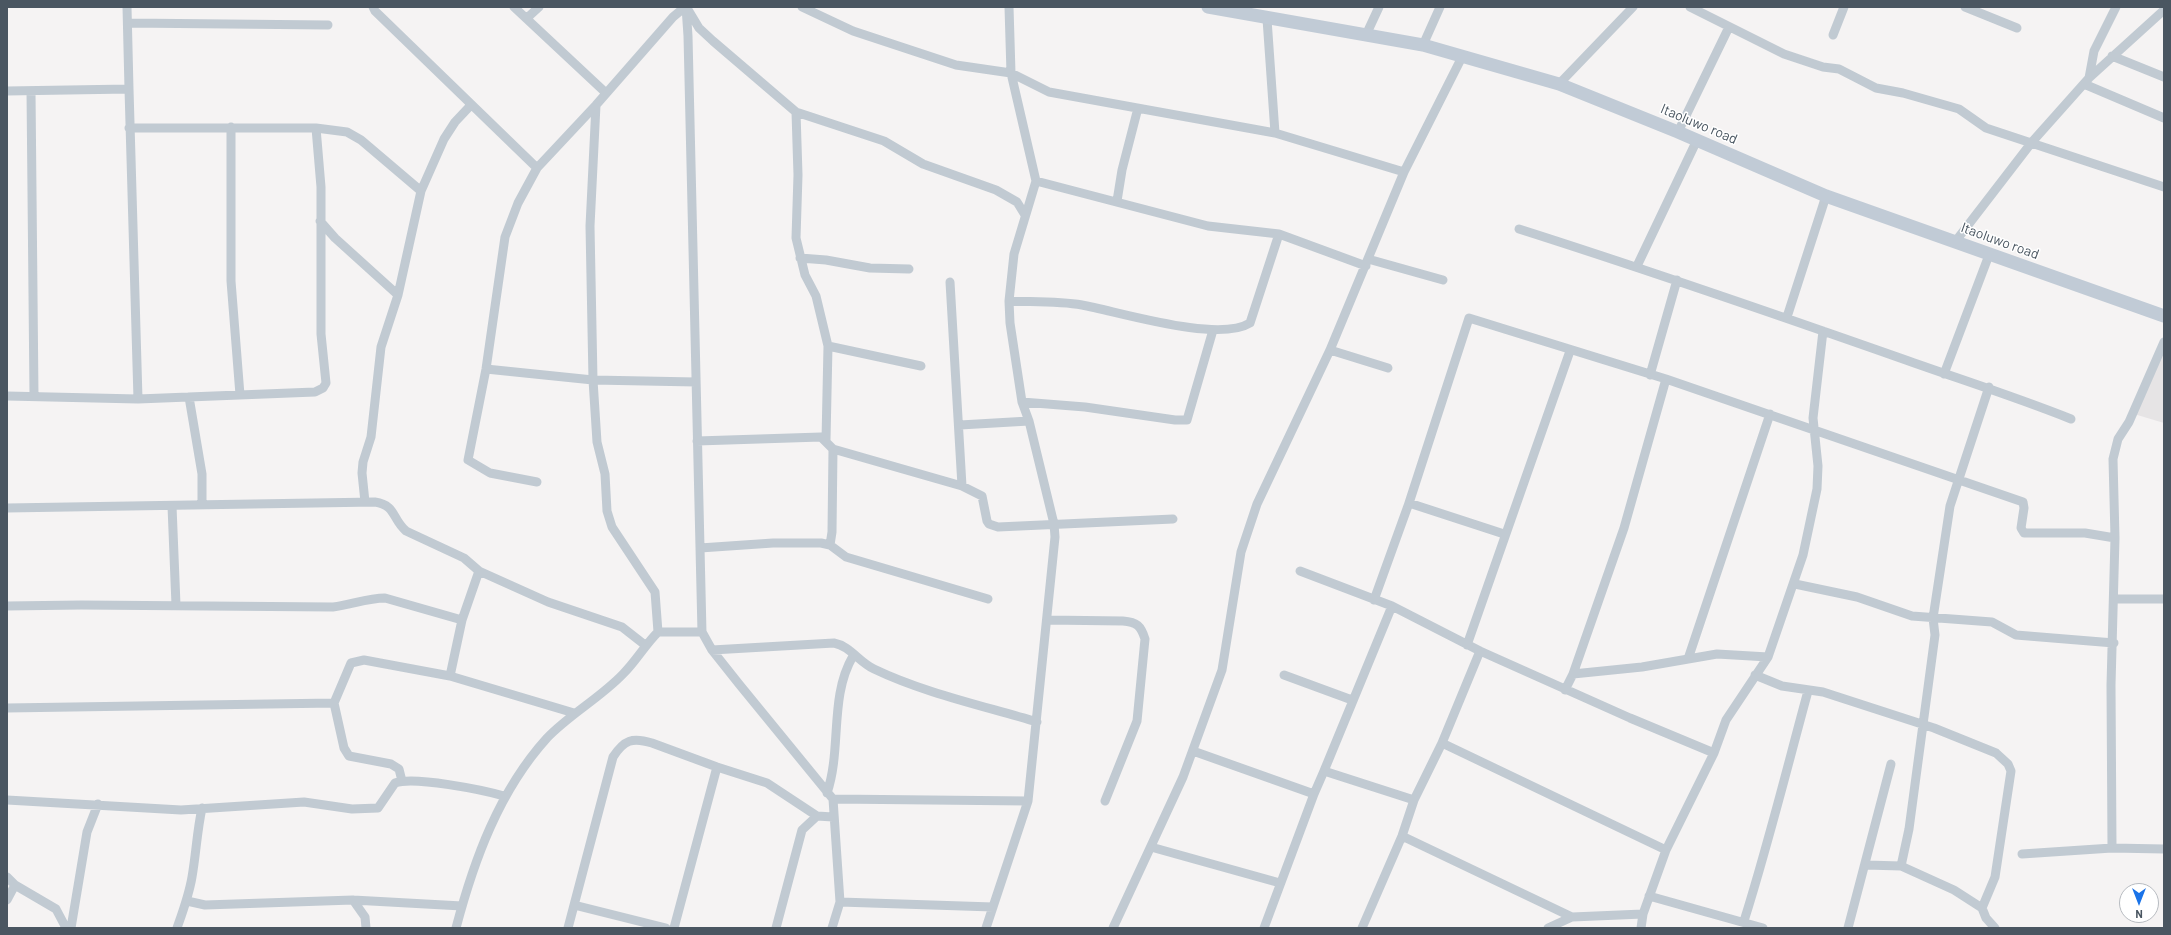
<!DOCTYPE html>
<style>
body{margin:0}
#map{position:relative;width:2171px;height:935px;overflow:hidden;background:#f5f3f3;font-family:Barlow,sans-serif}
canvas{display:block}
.frame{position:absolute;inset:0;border:8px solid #4a5661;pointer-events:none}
.north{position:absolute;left:2119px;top:883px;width:40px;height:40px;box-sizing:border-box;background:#fff;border:1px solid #b7bbc0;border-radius:50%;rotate:180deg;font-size:11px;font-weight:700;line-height:16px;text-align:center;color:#4a5661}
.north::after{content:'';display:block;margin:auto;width:14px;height:18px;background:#1a73e8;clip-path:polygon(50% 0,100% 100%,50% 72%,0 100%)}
</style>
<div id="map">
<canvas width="2171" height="935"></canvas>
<div class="frame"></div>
<div class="north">N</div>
</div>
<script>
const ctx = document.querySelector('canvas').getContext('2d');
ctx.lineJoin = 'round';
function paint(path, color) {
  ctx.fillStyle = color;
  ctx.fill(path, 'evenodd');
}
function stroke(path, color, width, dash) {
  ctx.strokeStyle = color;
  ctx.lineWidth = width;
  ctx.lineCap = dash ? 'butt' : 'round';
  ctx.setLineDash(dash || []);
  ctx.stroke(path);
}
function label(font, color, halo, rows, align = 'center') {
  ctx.font = font + ' Barlow,sans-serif';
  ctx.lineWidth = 3;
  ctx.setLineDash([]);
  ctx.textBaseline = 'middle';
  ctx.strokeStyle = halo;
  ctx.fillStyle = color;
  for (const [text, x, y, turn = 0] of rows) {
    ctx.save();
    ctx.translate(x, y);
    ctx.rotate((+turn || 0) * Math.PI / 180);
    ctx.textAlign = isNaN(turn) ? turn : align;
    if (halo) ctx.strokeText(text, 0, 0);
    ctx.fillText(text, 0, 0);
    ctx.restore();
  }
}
paint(new Path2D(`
 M2164,349V423L2134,414Z`), '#e6e4e5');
stroke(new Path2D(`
 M373,7L375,11L537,168
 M514,7L606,93
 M802,7L853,31L956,65L1011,73L1049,92L1275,133L1267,19
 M1690,7L1784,54L1823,67L1839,69L1876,88L1903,93L1959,109L1986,128L2164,187
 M1965,7L2017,28
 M687,8L699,28L713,41L796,112L884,141L923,164L996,190L1017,202L1025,215
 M527,18L539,7
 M128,23L328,25
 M1366,35L1379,7
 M1833,35L1844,7
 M1423,45L1440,7
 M2112,56L2164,77
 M2089,78L2164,10
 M1559,84L1633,7
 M2084,84L2164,118
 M129,89L138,399
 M7,91L129,89L127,7
 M31,91L34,396
 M596,105L590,226L593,380L597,442L605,474L607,511L612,527L655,592L658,632
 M796,112L798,175L796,238L805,275L816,296L828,346L826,440
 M231,127V281L240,395
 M129,128H316L347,132L361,140L421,191
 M1678,132L1729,27
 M1275,133L1404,172
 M1036,181L1208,226L1279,234L1366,266
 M1117,201L1122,170L1138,108
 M320,221L335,238L398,295
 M1519,229C1648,270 1775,314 1903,359C1959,379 2016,397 2071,419
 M1955,242L2032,142L2089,78L2094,51L2116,7
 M800,258L826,260L870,268L909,269
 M1368,259L1443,280
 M1637,266L1697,140
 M950,282L962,486
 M1009,301C1033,302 1059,301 1082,305C1120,312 1218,343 1250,323L1279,234
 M1787,317L1826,196
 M828,346L921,366
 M1330,350L1388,368
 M486,369L593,380L696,382
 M1944,374L1989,255
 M1650,375L1677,280
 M7,396L138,399L315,392L323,388L326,383L321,334V187L316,128
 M189,397L202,474V505
 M1022,402L1085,407L1175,420H1187L1213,330
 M960,425L1029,421
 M697,441L821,437L833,449L962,486L982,496L987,521L989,524L998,527L1173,519
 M537,482L490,473L468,460L486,369L505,237L518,203L537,168L596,105L673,17L685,7
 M365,502L362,473L363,462L371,437L381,347L398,295L421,191L444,139L455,122L471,105
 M1409,503L1504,534
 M172,506L176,605
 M7,508L375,502C396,505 392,519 406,531L464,558L479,571L548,602L622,627L645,645
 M830,545L832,532L833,449
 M700,548L773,543H821L830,545L846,557L988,599
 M1300,571L1392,606L1480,651L1630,718L1714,753
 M1795,584L1857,597L1912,616L1992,622L2016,635L2114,643
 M2114,599H2164
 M1374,600L1409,503L1469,318L1666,379L2023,502L2024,508L2021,528L2024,533H2085L2115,538
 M7,606L81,605L333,607C351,605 367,598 385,598L462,620
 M1047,620L1123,621C1137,622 1141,626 1145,639L1137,721L1105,801
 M702,632L712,650L739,684L833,799L840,902L832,928
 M1467,645L1570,351
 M712,650L834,643C850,646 859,662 874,669C924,693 984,706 1037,722
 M1688,659L1770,414
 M1573,674L1642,667L1717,654L1768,657
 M1284,675L1352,700
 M1755,675L1782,686L1823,692L1934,728L1996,753L2008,764L2011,771L1995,877L1982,908
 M450,676L462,620L479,571
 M1565,690L1573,674L1624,528L1666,379
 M334,703L351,663L364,660L450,676L574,713
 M7,708L334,703L344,748L349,756L391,764L399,769L402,781
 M1442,743L1666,850
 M1193,751L1314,794L1324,771L1414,800L1442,743L1480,651
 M1324,771L1392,606
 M827,793C842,749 829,697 853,656
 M833,799L1028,801
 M7,800L181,810L304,802L352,809L378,808L395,783C414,776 483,790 504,796
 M1402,836L1572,917
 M1151,847L1280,883
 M2112,848L2111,685L2115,538L2113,459L2118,439L2129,422L2164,342
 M2022,854L2112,848L2164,849
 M1866,865L1901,866L1954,890L1982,908L1986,918L1995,928
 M1901,866L1909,829L1935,635L1933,618L1950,506L1989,387
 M7,877L15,885L56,909L66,928
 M1649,896L1763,928
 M7,900L15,885
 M353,900L365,917L366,928
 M187,901L205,905L353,900L462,906
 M840,902L993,907
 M574,905L666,928
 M1744,921C1768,845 1787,768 1808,691
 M71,928L87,832L98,804
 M177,928C183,911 189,895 192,877C196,854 197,831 202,808
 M456,928C474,860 499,791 547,738C570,714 600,698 623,674C636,661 645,645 658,632H702L688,36L686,7
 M568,928L613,757C624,740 632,737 652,743L717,767L767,783L817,816L833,817
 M674,928L717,767
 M776,928L802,830L817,816
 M986,928L1028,801L1055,537L1054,524L1029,421L1022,402L1010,323L1009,301L1014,254L1036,181L1011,73L1009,7
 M1113,928L1183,777L1222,670L1241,552L1257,504L1330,350L1404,172L1462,57
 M1264,928L1314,794
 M1362,928L1402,836L1414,800
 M1548,928L1572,917L1643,914
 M1641,928L1643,914L1666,850L1714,753L1726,720L1768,657L1803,555L1817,489L1818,466L1813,418L1823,331
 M1848,928L1891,764`), '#c1cad2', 9);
stroke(new Path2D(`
 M1208,7L1423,45L1559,84L1678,132L1826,196L2164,316`), '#c1cbd6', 13);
label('14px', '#4a5661', '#fff', [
 ["Itaoluwo road",1699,124,23],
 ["Itaoluwo road",2000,241,20]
]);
</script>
